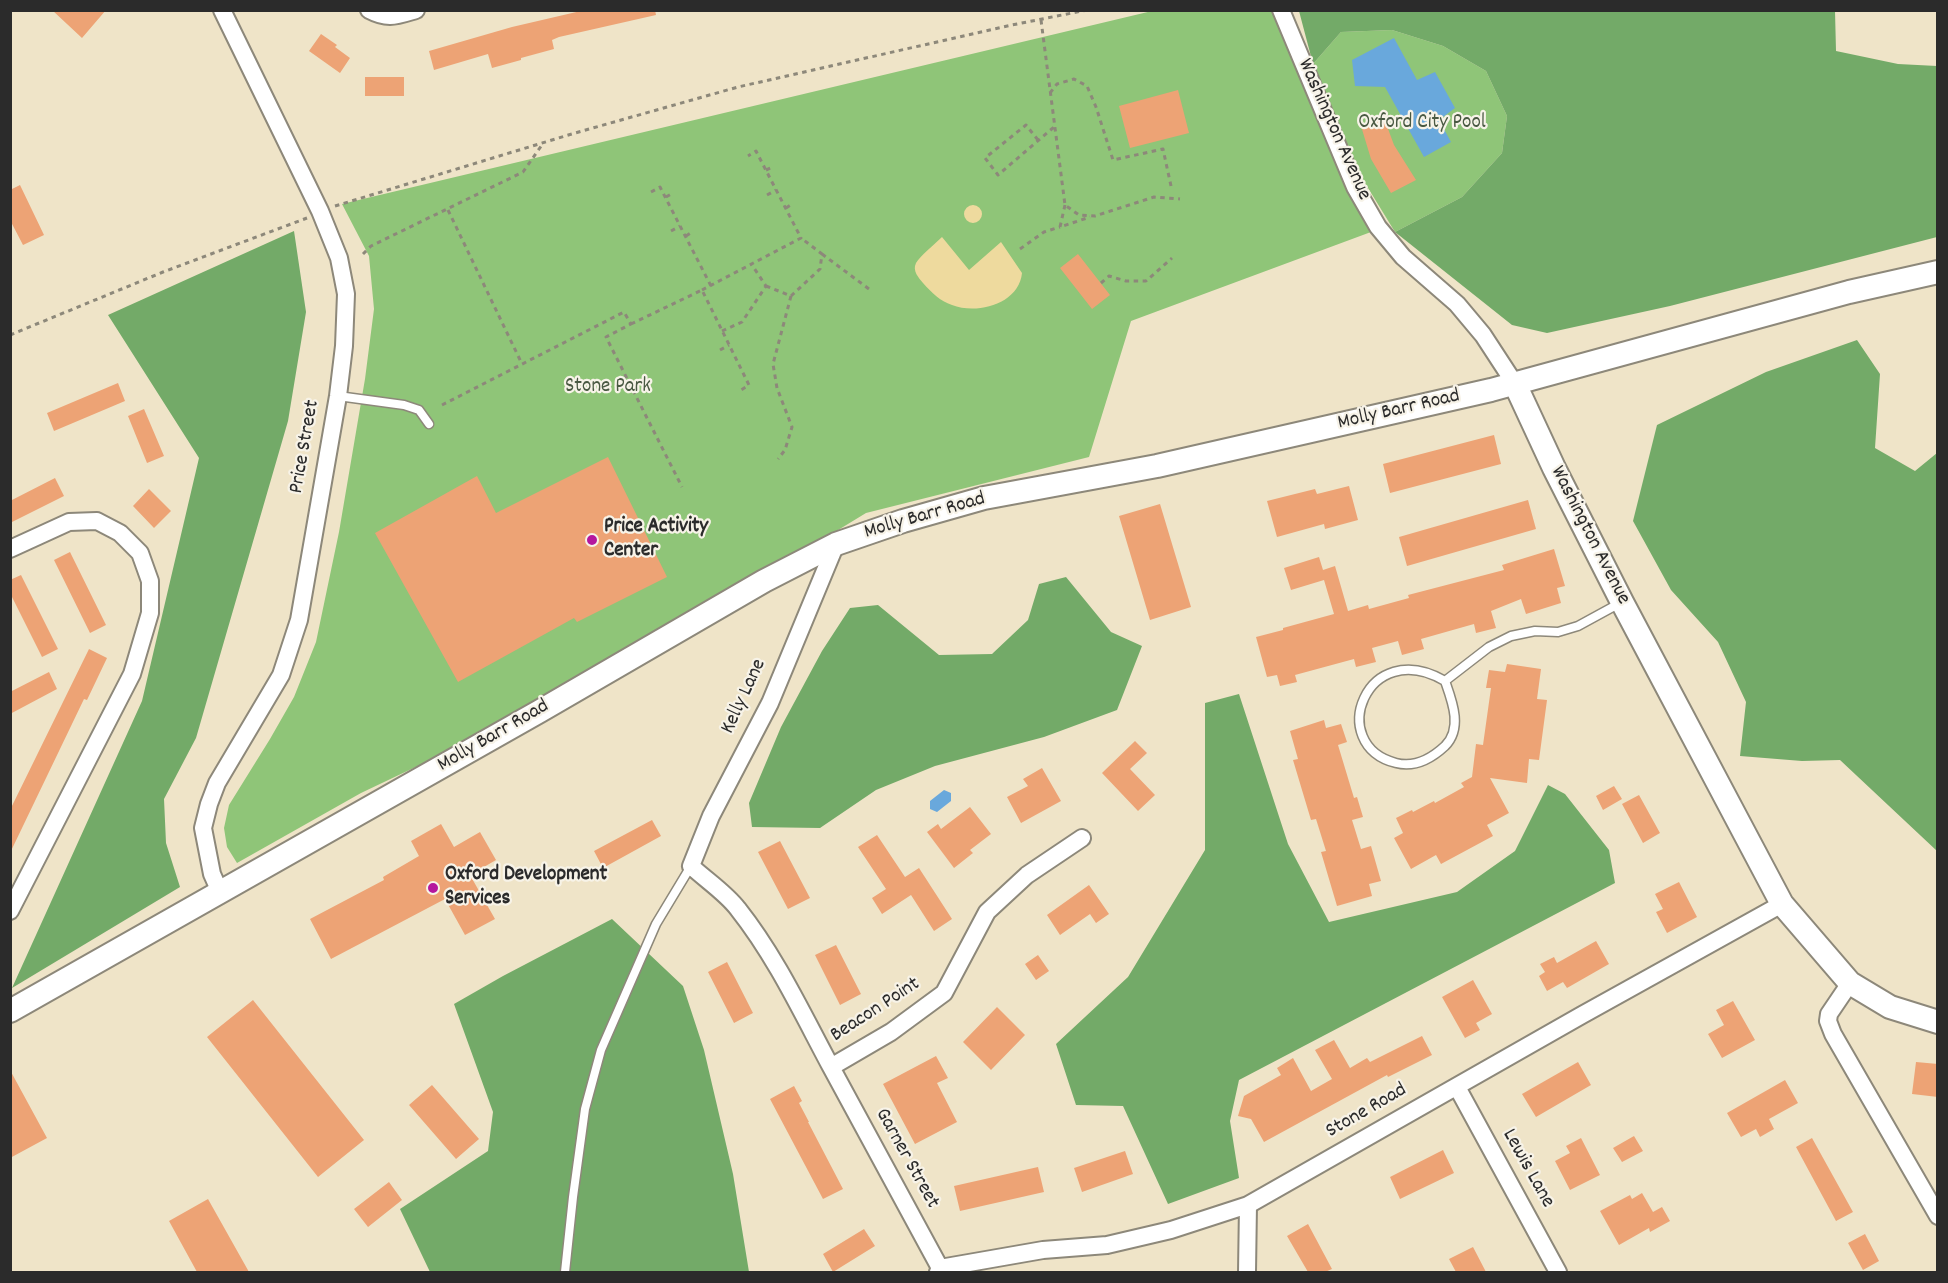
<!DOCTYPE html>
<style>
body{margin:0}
#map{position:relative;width:1948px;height:1283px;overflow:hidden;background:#efe4c8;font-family:Dekko,sans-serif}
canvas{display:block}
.frame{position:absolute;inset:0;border:12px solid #2b2b2b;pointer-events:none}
</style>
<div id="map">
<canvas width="1948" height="1283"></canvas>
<div class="frame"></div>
</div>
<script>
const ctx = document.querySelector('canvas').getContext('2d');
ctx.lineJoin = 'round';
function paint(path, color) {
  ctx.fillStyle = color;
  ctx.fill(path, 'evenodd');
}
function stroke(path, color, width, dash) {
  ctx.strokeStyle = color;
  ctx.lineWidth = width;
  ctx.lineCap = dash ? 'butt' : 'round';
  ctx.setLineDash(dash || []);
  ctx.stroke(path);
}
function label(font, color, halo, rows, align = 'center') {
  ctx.font = font + ' Dekko,sans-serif';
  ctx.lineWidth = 4.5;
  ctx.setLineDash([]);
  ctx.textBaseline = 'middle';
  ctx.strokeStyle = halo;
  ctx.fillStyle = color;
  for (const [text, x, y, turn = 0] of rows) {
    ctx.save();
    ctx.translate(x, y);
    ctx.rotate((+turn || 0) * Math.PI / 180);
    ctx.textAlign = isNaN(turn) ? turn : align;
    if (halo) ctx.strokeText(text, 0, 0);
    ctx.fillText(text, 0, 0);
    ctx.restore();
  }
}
paint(new Path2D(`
 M1152,11H1281L1355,187L1371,232L1131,321L1089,457L866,513L569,694L361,793L237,863L227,847L224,828L229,805L270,739L294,697L316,642L339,532L365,379L374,309L369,256L342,204Z
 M1392,30L1443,46L1486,71L1507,116L1502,153L1462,197L1395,232L1357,170L1313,64L1341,32Z`), '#8fc578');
paint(new Path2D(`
 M1299,11H1835L1836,51L1898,64L1937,66V237L1670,306L1547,333L1512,325L1395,232L1462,197L1502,153L1507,116L1486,71L1443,46L1392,30L1341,32L1313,64Z
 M294,231L306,312L288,421L196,738L164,799L166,843L180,887L12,988L142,701L199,458L108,315Z
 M1857,340L1880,374L1875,448L1915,471L1937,453V851L1840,760L1802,761L1740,756L1746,702L1718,642L1671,590L1633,521L1657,425L1766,372Z
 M1066,577L1111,632L1142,646L1117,710L1044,737L935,766L876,790L820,828L752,827L749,803L781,727L822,651L850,608L878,605L939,655L992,654L1028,620L1039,584Z
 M1239,694L1288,844L1329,922L1457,892L1515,851L1548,785L1565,794L1609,850L1615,883L1239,1080L1230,1121L1239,1178L1168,1204L1123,1106L1076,1105L1056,1044L1128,977L1205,850V703Z
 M612,919L683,986L704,1050L733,1174L749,1272H430L400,1209L488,1151L493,1112L454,1004L503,976Z`), '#73aa68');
paint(new Path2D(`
 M964 214a9 9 0 1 1 18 0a9 9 0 1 1-18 0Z
 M942,237L969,270L1001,242L1022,273C1019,304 977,315 952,305C940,301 932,293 923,283C919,278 912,271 916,263C920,256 935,244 942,237Z`), '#eeda9e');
paint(new Path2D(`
 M1394,38L1417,80L1435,72L1455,108L1439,120L1451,142L1424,157L1385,87L1355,86L1352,60Z
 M944,790L951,793V801L937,812L930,809V801Z`), '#69a8dc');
paint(new Path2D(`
 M52,10H106L82,38Z
 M585,10H655L656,15L559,37L552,40L554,49L521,58V60L492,68L488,54L434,70L429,51L512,27Z
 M321,34L337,45L335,47L350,58L340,73L309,51Z
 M365,77H404V96H365Z
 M1178,90L1189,133L1130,148L1119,106Z
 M1384,118L1394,145L1416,180L1391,193L1371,159L1361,126Z
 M20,185L44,235L23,245L10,220V190Z
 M1078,254L1110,295L1092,309L1060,268Z
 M118,383L125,401L54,431L47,413Z
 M144,409L164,456L147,463L128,416Z
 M1494,435L1501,464L1390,493L1383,464Z
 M608,457L667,577L577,622L574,618L458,682L375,533L477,476L496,513Z
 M55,478L64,496L10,523V501Z
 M1349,486L1358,520L1325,529L1324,524L1277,537L1267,501L1315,489L1317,494Z
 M149,489L171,511L154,528L133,506Z
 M1528,500L1536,529L1407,566L1399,537Z
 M1160,504L1191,607L1150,620L1119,516Z
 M1554,549L1565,586L1557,588L1561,603L1526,614L1521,599L1491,611L1496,628L1476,633L1474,624L1421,639L1424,649L1402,655L1398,641L1372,648L1376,662L1356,667L1354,659L1295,675L1297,682L1280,686L1277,675L1267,677L1256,637L1283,630V628L1334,614L1324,580L1291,590L1284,568L1319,557L1323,570L1335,566L1348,611L1368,605L1369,609L1409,598L1408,595L1504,570L1502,565Z
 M70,552L106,625L90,633L54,560Z
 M21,575L58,649L42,657L10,593V580Z
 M89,649L107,658L87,700L84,699L10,853V810Z
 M1507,664L1541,669L1537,699L1547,700L1539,760L1529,759L1527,783L1490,778L1509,813L1487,825L1493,836L1441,864L1436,855L1411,869L1394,838L1403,833L1396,818L1412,810L1413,812L1434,801L1435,803L1464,787L1461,783L1472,777L1476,744L1483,745L1491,688H1486L1489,670L1505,672Z
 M49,672L57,689L10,714V692Z
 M1324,720L1326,728L1341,724L1347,742L1338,745L1354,798L1357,797L1363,817L1352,820L1361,849L1371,846L1381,881L1369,884L1372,896L1337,906L1321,852L1326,851L1316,819L1311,820L1293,760L1298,759L1290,731Z
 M1135,741L1147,753L1130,769L1155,795L1138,811L1102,773Z
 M1042,768L1061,801L1021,823L1007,797L1028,786L1023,779Z
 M1614,786L1622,799L1603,810L1596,796Z
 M1639,795L1660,833L1643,843L1622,804Z
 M970,807L991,834L970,850L973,853L954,868L927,832L938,824L941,829Z
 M652,820L661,836L603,868L594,851Z
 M441,824L454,847L480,832L496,860L470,875L495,919L465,935L445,899L331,959L310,919L384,880L383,877L419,856L411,841Z
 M877,835L905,877L919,868L952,919L934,931L911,895L882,914L872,898L886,889L858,847Z
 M780,841L810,898L788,909L758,852Z
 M1679,882L1697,917L1667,933L1656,912L1663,909L1655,894Z
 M1089,885L1109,914L1096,923L1090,914L1060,935L1047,915Z
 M1596,941L1609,964L1567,988L1563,982L1547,991L1539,976L1545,972L1540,964L1554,957L1557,963Z
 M836,945L861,994L840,1005L815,955Z
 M1038,955L1049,971L1036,980L1025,964Z
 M727,962L753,1013L734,1023L708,972Z
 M1473,980L1492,1014L1476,1023L1480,1030L1465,1038L1442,997Z
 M253,1000L364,1140L318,1177L207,1037Z
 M1733,1001L1755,1040L1722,1058L1708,1034L1724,1025L1716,1010Z
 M997,1007L1025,1035L991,1070L963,1042Z
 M1422,1036L1432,1055L1388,1077L1387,1075L1264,1142L1251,1119L1238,1116L1244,1096L1281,1075L1277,1068L1293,1058L1311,1091L1332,1079L1315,1050L1334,1040L1350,1068L1367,1058L1370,1062Z
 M936,1056L948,1078L937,1083L957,1122L915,1144L883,1084Z
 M1578,1062L1591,1085L1536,1117L1522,1094Z
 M1916,1062L1938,1064V1097L1912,1094Z
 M10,1070L47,1138L10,1158Z
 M1785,1080L1798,1103L1769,1119L1774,1129L1760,1137L1756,1129L1741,1137L1727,1113Z
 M432,1085L479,1139L456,1159L409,1105Z
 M794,1086L802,1101L799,1103L809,1122H808L843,1189L823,1199L770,1099Z
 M1634,1136L1643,1151L1622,1162L1613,1148Z
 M1581,1138L1600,1175L1570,1190L1555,1161L1570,1153L1566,1146Z
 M1812,1138L1853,1212L1836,1221L1796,1147Z
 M1443,1150L1454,1173L1400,1199L1390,1177Z
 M1125,1151L1133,1174L1082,1192L1074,1168Z
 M1038,1167L1044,1192L960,1211L954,1186Z
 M389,1182L402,1200L368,1227L354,1209Z
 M1642,1193L1653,1212L1662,1207L1670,1221L1650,1232L1649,1228L1619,1245L1600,1211L1630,1195L1632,1199Z
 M208,1199L249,1272H197L169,1221Z
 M1308,1224L1332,1269L1325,1272H1308L1287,1236Z
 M864,1229L875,1246L833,1272L823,1254Z
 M1865,1234L1879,1261L1863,1270L1848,1243Z
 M1473,1247L1486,1272H1456L1449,1259Z`), '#eda375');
const lane = new Path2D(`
 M338,396L404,405L419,410L429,424
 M1445,681C1452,701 1463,728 1445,746C1431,759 1415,768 1396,763C1325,745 1366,635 1445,681L1489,647L1511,636L1535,631L1558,632L1578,626L1622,602
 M565,1272L573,1197L585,1109L601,1050L656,924L691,866`);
const street = new Path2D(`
 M369,10C388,20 396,16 416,10
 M1281,10L1355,187L1378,227L1403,257L1457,304L1483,335L1515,384
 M836,544L770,703L711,816L691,866C706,880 726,893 738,909C776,957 802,1013 831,1067L891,1032L944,993L987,912L1027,875L1082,838
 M10,549L69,522L97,521L120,533L140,553L150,581V613L132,674L10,911
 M220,892L212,874L203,828L209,804L217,783L281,675L299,620L338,396L344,346L346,294L339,258L320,211L222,10
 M1850,983L1829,1014L1828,1021L1833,1034L1938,1216
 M831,1067L940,1268L938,1272
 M1457,1087L1558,1272
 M940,1268L1043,1250L1107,1245L1171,1230L1248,1205L1582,1015L1782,904
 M1247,1272L1248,1205`);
const secondary = new Path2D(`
 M1515,384L1554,468L1622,602L1782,904L1850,983L1890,1007L1938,1022
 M10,1011L540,711L764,581L836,544L903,521L984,498L1157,466L1491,390L1849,292L1938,272`);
stroke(lane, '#8d887a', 11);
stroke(street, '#8d887a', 20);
stroke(secondary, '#8d887a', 26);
stroke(new Path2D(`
 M1041,20L1065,205L1079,215L1095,216L1154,197L1180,199
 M1050,93L1057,84L1074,79L1087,86L1096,107L1113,160L1163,149L1171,186
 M1038,140L1026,125L985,158L998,175L1054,127
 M766,170L773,167
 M651,192L660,187L711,286
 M767,195L776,190
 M666,197L673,193
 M1065,205L1060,227L1090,217
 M335,206L575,133L738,87L1012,25L1087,10
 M786,208L792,204
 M448,210L522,364
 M671,231L680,226
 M686,236L692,232
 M1020,249L1044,232L1060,227
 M363,254L371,246L523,172L544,142
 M822,254L869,289
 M1101,283L1109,276L1126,281H1146L1172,258
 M766,286L791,296L773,364L777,388L792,427L785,450L778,459
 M702,290L801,238L756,151L748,156
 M791,296L820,269L822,254L801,238
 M631,324L702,290L749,385L741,390
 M722,331L742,322L766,286L752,265
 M10,335L163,272L307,218
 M720,350L729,345
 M442,405L624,312L631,324L606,337L682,487`), '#8d887a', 3, [4.5, 4.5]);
stroke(lane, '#fff', 8);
stroke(street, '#fff', 16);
stroke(secondary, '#fff', 22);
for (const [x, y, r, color] of [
 [592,540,6,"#b5179e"],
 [433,888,6,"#b5179e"]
]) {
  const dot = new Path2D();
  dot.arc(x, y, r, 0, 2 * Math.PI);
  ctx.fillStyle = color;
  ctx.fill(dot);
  stroke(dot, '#f7f3e8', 2);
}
label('21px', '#495942', '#f7f3e8', [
 ["Oxford City Pool",1422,124],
 ["Stone Park",608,388]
]);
label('21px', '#2b2b2b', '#f7f3e8', [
 ["Washington Avenue",1333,130,66],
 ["Molly Barr Road",1399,411,-13],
 ["Price Street",306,447,-80],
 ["Molly Barr Road",925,517,-16],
 ["Washington Avenue",1589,536,63],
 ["Kelly Lane",745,697,-65],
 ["Molly Barr Road",494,737,-30],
 ["Beacon Point",876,1011,-33],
 ["Stone Road",1367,1112,-30],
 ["Garner Street",906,1159,61],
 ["Lewis Lane",1527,1169,61]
]);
label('bold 21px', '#2b2b2b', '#f7f3e8', [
 ["Price Activity",604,528],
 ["Center",604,552],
 ["Oxford Development",445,876],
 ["Services",445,900]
], 'left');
</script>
